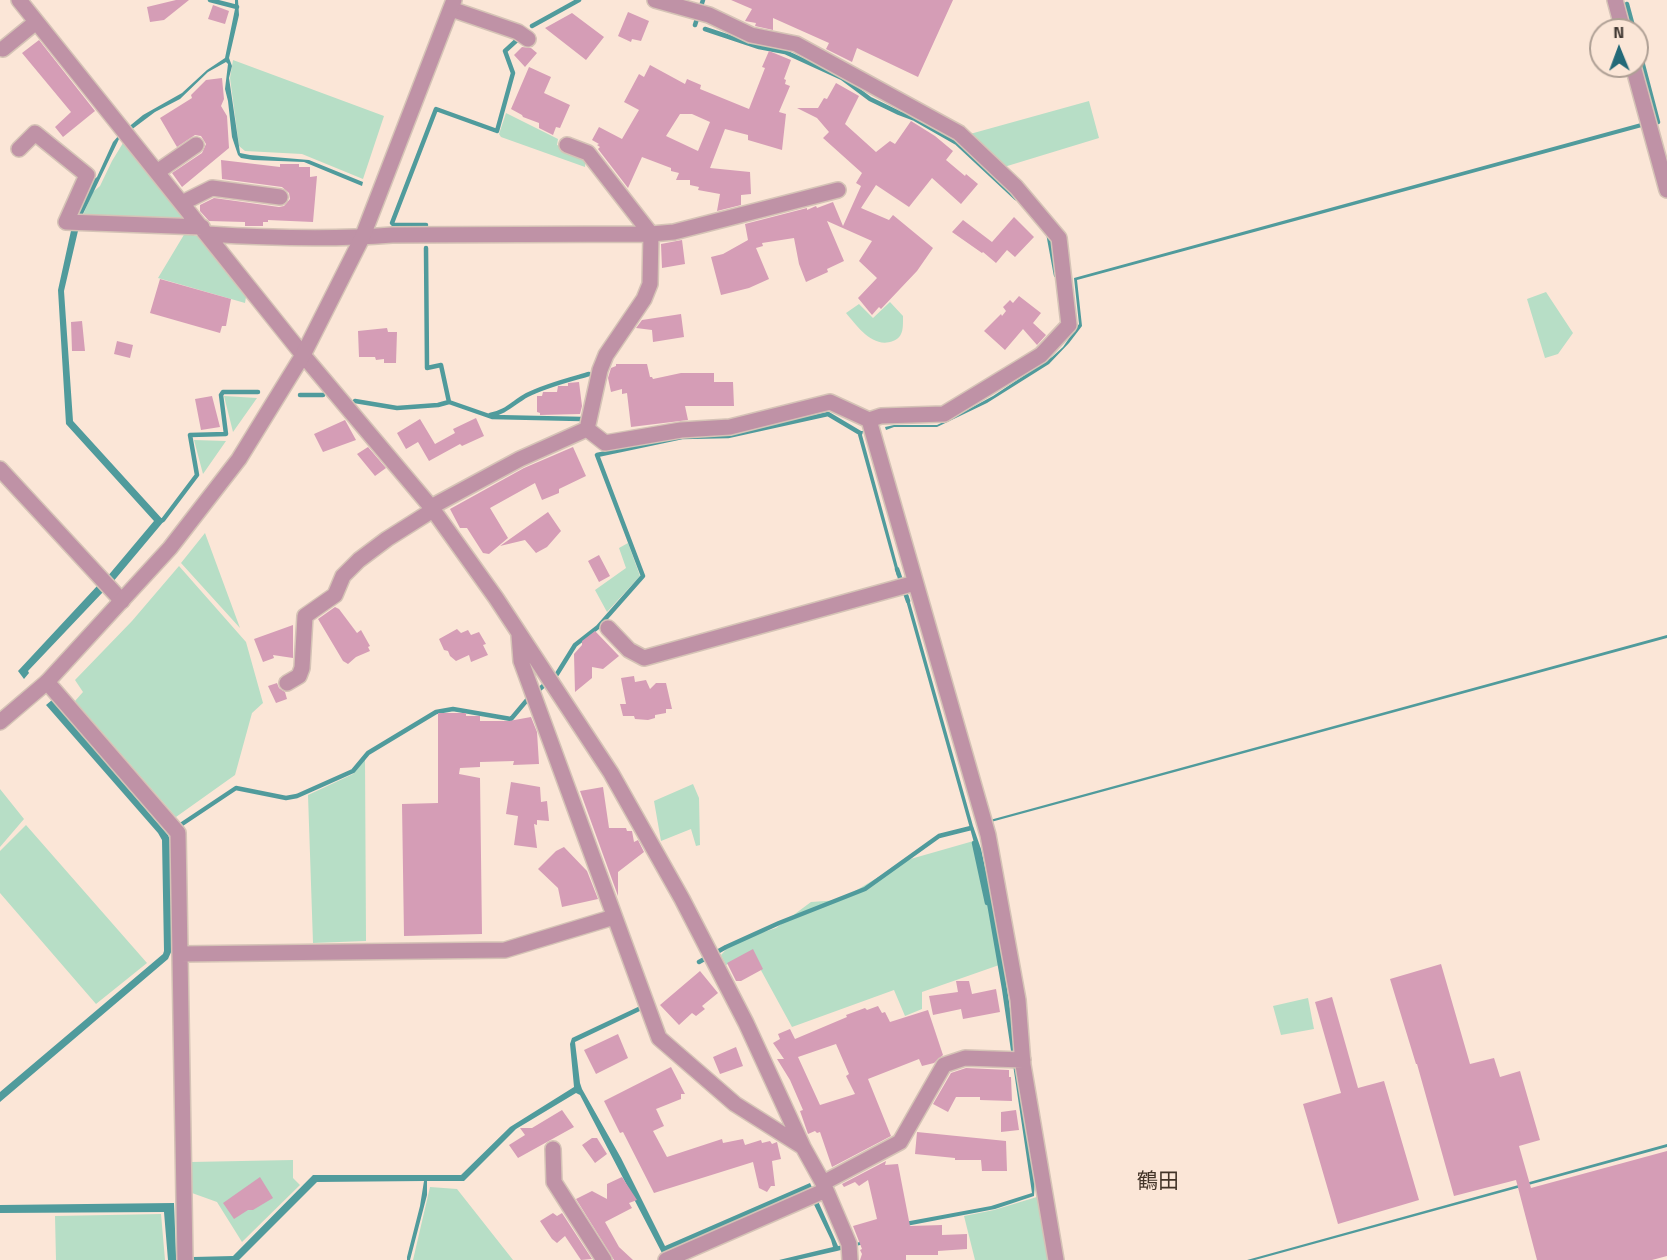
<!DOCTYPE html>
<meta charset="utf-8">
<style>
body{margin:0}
#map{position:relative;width:1667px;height:1260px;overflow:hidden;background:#fbe6d7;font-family:"Titillium Web",sans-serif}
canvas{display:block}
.north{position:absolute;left:1589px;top:18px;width:60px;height:60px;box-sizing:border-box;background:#fbe6d7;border:2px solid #afa095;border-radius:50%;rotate:359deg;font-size:16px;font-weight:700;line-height:24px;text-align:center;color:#3e3631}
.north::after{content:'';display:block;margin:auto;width:21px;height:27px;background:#236978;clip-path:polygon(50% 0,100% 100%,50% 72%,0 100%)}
</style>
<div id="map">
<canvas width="1667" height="1260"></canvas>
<div class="north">N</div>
</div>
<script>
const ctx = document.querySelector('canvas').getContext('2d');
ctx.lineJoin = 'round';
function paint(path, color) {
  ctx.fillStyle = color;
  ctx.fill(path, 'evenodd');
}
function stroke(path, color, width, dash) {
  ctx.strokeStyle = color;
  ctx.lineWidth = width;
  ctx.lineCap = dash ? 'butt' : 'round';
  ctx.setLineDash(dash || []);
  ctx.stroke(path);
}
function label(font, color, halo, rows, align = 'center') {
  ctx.font = font + ' "Titillium Web","Noto Sans JP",sans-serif';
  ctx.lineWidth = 6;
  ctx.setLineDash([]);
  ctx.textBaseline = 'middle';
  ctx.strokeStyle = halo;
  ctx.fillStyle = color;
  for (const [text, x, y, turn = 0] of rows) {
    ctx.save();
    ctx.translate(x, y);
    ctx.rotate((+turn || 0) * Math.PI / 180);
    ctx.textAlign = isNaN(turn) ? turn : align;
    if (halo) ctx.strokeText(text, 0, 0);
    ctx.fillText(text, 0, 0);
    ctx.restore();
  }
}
paint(new Path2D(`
 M233,60L384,116L363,179L302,154L245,151L239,146L230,78Z
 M1089,101L1099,138L1004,167L970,134Z
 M506,113L558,139L557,145L586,155L585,167L501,137L499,134Z
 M123,143L189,223L82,217L93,192L100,186L112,161Z
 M185,233L197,236L246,297L245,303L158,278Z
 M1546,292L1573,333L1558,354L1545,358L1527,299Z
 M890,302L903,316C903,327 904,337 893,341C873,349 857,326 846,313L859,304L873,318Z
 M224,396L257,398L233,432Z
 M194,440L226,441L203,474Z
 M205,533L240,628L181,563Z
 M628,543L640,576L607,612L595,590L626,568L619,548Z
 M179,566L246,642L263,703L252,713L235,775L176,817L75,701L83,692L75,680L132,621Z
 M365,759L366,941L313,943L308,795L353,774Z
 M693,784L699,798L700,845L696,846L691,829L661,841L654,801Z
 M0,789L24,819L0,847Z
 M26,825L147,963L96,1004L0,893V851Z
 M977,840L1002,964L922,992V1009L905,1016L894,990L792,1027L751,952L726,965L721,955L733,942L776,928L811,902L840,900L907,860Z
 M1308,998L1314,1029L1281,1035L1273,1006Z
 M293,1160V1178L300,1185L242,1242L217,1202L192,1193L191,1162Z
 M430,1187L457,1189L513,1260H413Z
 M1040,1196L1049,1260H975L964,1216L994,1210Z
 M161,1214L165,1260H56L55,1216Z`), '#b7dec6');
paint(new Path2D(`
 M235,0H238L239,15L229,58L232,66L229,78L240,153L250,155L309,160L363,182L362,186L304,162L253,160L241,158L238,155L232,137L228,101L225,89L228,64L226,62L208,72L180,99L155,112L119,139L81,218L64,291L73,421L164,521L112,583L107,577L154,521L66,424L58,290L74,217L92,181L97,177L113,142L120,134L143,115L182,93L207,70L225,58L235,9Z
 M1641,123L1642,127L1077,280L1082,326L1069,343L1049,364L987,403L937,427H894L886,430L885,427L894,425H937L958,415L993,396L1052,357L1063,347L1079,324L1074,278Z
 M860,431H863L862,435L900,575L897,576L858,435Z
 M98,585L103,592L28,671L29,673L24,679L18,671Z
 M908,595L973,826L981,849L987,876L1004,968L1035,1178L1034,1196L995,1209L901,1227L860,1245L837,1251L797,1260H779L833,1247L831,1240L808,1192L663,1255L580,1095L576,1093L516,1129L464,1181H427V1195L410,1260H407V1257L420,1206L424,1181L317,1182L239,1260H193V1257L233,1256L313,1175H461L510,1127L574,1087L570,1044L572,1038L640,1006L642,1010L575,1042L580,1083L582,1089L621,1158L665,1246L810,1183L838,1246L857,1243L899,1223L991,1206L1032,1193L1002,990L980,864L905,597Z
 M1667,635V638L991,822L990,820Z
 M52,700L168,835L170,840L172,950L168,959L0,1102V1092L163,954L164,951L162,840L158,833L46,705Z
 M1667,1144V1147L1255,1260H1247Z
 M174,1203L176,1255L178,1260H168L164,1212L0,1213V1205Z`), '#509b9c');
stroke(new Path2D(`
 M210,0L237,7
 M1627,4L1634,30
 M695,25L703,0
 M532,26L579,0
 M705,29L759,47L785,52L842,78L870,99L899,113L915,119L957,143L1016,198
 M1637,42L1658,122
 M426,225H394L392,223L436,109L497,131L513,73L505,51L517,40
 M1049,237L1056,275
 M426,248L427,368L441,365L449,402
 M300,395H323
 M355,401L397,408L438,405L449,402L492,417L581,419
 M490,415C505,413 514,402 527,395C547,385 568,380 589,374
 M159,521L163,520L197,475L190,435L226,434L221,395L223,392H258
 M897,569L908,601
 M182,824L236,788L286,798L297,796L353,771L368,753L436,712L453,709L511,719L527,700L557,674L575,645L598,627L643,576L597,455L682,437L728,436L828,414L860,433
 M974,843L987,903
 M699,962L726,947L779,923L865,889L939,836L971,828`), '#509b9c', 4.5);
paint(new Path2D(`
 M176,0H189L164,20L150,22L147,7Z
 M731,0H953L918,77L857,48L852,62L826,49L829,43L773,18V30L755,26L756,23L745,21L752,9Z
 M213,5L229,11L225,24L208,19Z
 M628,12L649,21L641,41L632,39L631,42L618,36Z
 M572,13L604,37L586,60L545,28Z
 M39,40L95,111L63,137L55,127L71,112L22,53Z
 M522,47L531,48L537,53L525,67L514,55Z
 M769,51L791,60L784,79L786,80L785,84L790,86L779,112L786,114L782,150L748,140V135L725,129L710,168L750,172L751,194L741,195V205L717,211L720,194L698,190L699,187L690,185V180H676L679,173L671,171V168L642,157L628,188L598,149L600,147L597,145L599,144L592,140L599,127L622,139L639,110L624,102L639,74L644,77L650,65L685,84L687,79L701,85L700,89L749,109L765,68L762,67ZM680,114H692L710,122L698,151L666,136Z
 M529,67L551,77L544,93L570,105L560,128L556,127L553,135L539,128V123L523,117L522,115L511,109Z
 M222,78L224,99L221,106L227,116L229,148L182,187L172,173L202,153L206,144L201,136L195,135L177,147L160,118L192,98L191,95L206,80Z
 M836,83L859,96L845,124L876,152L890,141L895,144L911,121L935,136L953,151L946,160L965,176L966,174L978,184L961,204L932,178L909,207L876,185L861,208L889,220L893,215L933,248L917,271L881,309L879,307L872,315L858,298L877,278L859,261L872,241L827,221L844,261L827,269L828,272L806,282L799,264L794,238L762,243L763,246L756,248L769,279L749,288L721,295L711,257L723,254L748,240L745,224L807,208V210L816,206L817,208L833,202L843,226L861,186L856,183L862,173L823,138L829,132L817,118L797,108H818L824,98L827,99Z
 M221,160L280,167V164H299V167H310V177L317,176L313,222L268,220V222H263V226H245V222L209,221L200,211V205L214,198L279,207L284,206L290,199L289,193L282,187L222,179Z
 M1014,217L1034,237L1015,257L1007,250L996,263L983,252L982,253L952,232L963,220L992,242Z
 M682,240L685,264L662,268L661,244Z
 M160,279L231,299L226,326H222L220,333L150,313Z
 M1019,296L1041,313L1033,323L1046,335L1037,345L1023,329L1005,350L984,331L1001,314L1002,316L1006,311L1003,307L1010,300L1013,303Z
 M681,314L684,337L653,342L652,330L636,328L642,320Z
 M82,321L85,351H72L71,322Z
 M387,328L388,332H397L396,363H384V359L376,360L375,357H359L358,331Z
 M117,341L133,345L130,358L114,354Z
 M616,364H647L650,377H652L653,379L681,373H714V382H733L734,406H685L688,420L631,427L627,393L622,394V389L611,392L608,378L611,368L616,366Z
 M579,382L582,406L580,414L540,415V413L537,412V396H542L543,392H557L558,386H568V383Z
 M212,396L220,427L201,430L195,399Z
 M476,418L484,436L462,446L460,444L429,461L418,442L406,449L397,433L420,419L435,444L455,433L453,429Z
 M345,420L356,440L323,452L314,434Z
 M368,447L386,468L375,476L357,454Z
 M573,447L586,476L559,489V493L542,500L535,483L490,508L508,538L489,554L483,553L467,528H460L450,509L524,468Z
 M548,512L561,531L547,547L536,553L525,540L500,546Z
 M599,555L610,576L599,582L588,561Z
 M335,607L339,609L357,633L361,630L370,646L368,647L370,651L356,657L348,664L343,661L318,619Z
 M293,625V658L273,655L274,658L263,662L254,639Z
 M457,629L461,633L468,630L471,635L479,632L486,644L483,645L488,655L471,662L469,655L456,661L450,656L448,651L444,650L439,639Z
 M595,631L619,656L603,669L592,667V678L575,692L574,654L582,645V641Z
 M634,676L635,682L646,680L650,689L656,683H666L672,709H666V713L655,715V718L648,720L635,719L634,716H623L620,704H626L621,678Z
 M277,683L279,688L285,692L287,699L276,703L268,686Z
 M438,713H466V716H480V721H509L531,717L537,732L539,764L513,765L514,761L480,762V767L460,768L459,774L480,778L482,934L404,936L402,804L438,803Z
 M511,782L540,787L541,802L547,801L549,821L537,820V825L534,824L537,848L514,845L518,816L506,814Z
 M603,787L609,828H626L627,831H632L634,842L638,840L644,852L618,872V896L580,791Z
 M564,847L587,871L598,899L562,907L558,888L538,869L556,851Z
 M753,949L763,969L741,981H736L727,963Z
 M1441,964L1470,1064L1494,1058L1500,1077L1520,1071L1540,1140L1519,1146L1531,1188L1667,1151V1256L1652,1260H1537L1516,1180L1454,1196L1417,1064H1416L1390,979Z
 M700,971L718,993L702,1006L705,1009L696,1016L692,1013L679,1025L660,1005Z
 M956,981H969L972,994L996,989L1000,1012L963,1019L961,1009L933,1015L929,996L958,992Z
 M1332,997L1358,1088L1384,1081L1419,1200L1338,1224L1303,1104L1341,1093L1315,1002Z
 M878,1006L882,1013L885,1012L890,1022L928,1010L943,1055L934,1063L922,1066L919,1059L868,1079L891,1136L832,1167L820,1132L817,1133L815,1131L808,1134L800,1111L803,1110L790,1080L777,1059H784L773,1043L780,1039L778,1034L790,1029L795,1039L847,1017L846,1015L865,1008L867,1010ZM836,1044L849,1074L846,1076L855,1094L820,1105L798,1057Z
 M618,1034L628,1058L596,1074L584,1050Z
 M736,1047L743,1066L720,1074L713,1057Z
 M671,1067L685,1094H681V1099L656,1109L664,1126L653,1131L667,1157L722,1139L723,1143L743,1139L745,1145L761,1140L762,1143L770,1141L772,1144L777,1142L781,1159L772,1161L775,1186H771L767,1192L759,1188L753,1162L654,1193L623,1132L620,1133L604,1101Z
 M966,1068L1009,1070V1077H1011L1012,1101L980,1100V1097H956L948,1112L933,1104L951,1073Z
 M562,1110L574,1127L518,1158L509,1145L525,1135L520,1128H532Z
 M1016,1110L1019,1130L1001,1132V1112Z
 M917,1132L1006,1141L1007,1171H982L981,1160H955V1158L915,1154Z
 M592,1138H597L607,1154L595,1163L582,1145Z
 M886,1161L885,1165L898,1164L910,1226L942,1225V1235L967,1234V1249L938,1251V1255H906V1260H860L862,1254L860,1250L862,1249L853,1226L877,1219L868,1180L859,1186L855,1182L844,1187L842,1184Z
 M260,1177L273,1198L253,1210H248L234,1219L223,1203Z
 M622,1177L637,1200L629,1203L632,1208L605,1222L619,1247L633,1260H614L576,1199L592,1191L607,1199V1184Z
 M553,1213L557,1216L562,1213L592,1259L581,1260L565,1236L557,1243L552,1239L540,1221Z`), '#d59db6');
const minor = new Path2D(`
 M19,0L303,355L431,507L496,598L611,773L682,899L746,1023L803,1147L823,1183L849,1244L850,1260
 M1615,0L1623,30
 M451,9L518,32L528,39
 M3,49L36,22
 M1633,66L1667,190
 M567,145L588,153L651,234L650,284L644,299L606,355L600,370L587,429
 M19,149L35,133L87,175L66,222L202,227
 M157,172L196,145
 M182,203L212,188L280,197
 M207,234C269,238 330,240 392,235L651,234L674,232L838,190
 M869,420L988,835L1018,1000L1023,1065L1056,1260
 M0,469L122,601
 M431,507L520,459L587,429L605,443L681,430L730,427L830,402L869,420L881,416L944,414L1041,355L1069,325L1059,238L1016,187L959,133L796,44L751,35L709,15L655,0
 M608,628L629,650L644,658L915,583
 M519,635L521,661L659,1038L735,1104L803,1147
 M47,682L178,833L185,1260
 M287,683L299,676L302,668L305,616L335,595L343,576L359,560L387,539L433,510
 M180,954L505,950L614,917
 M553,1149L554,1182L604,1260
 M823,1183L900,1142L944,1065L965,1058L1023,1060
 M666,1260L826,1190`);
const tertiary = new Path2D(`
 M0,722L47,682L170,548L239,459L303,355L362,238L454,0`);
stroke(minor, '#d5c3b6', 18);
stroke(tertiary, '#d5c3b6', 18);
stroke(minor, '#bf92a6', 15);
stroke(tertiary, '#bf92a6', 15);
label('21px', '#433428', '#fbe6d7', [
 ["鶴田",1158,1183]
]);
</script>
